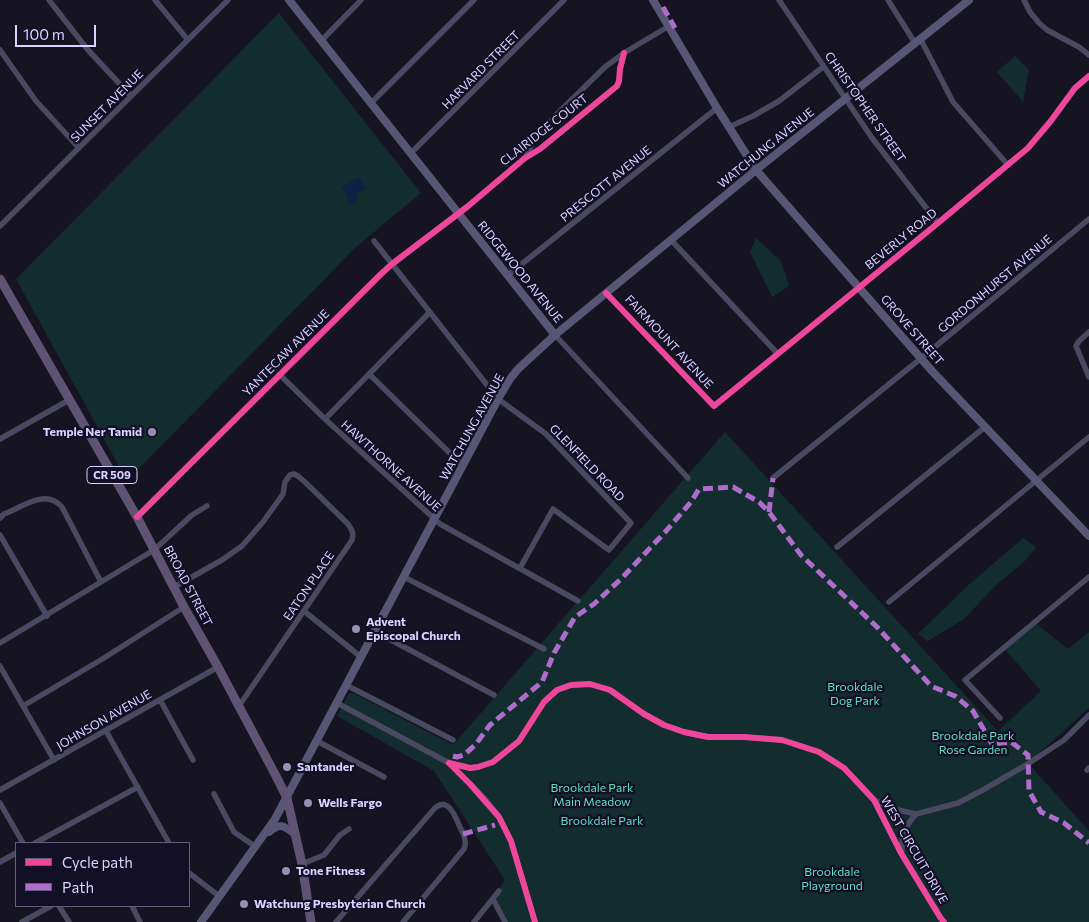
<!DOCTYPE html>
<style>
body{margin:0}
#map{position:relative;width:1089px;height:922px;overflow:hidden;background:#161421;font-family:Commissioner,sans-serif}
canvas{display:block}
.legend{position:absolute;left:15px;top:842px;width:175px;height:65px;box-sizing:border-box;background:#130f26;border:1px solid #625e7d;margin:0;padding:6px 9px;list-style:none;font-size:15px;color:#d9d4ff}
.legend li{display:flex;align-items:center;gap:10px;height:25px}
.legend b{width:25px;border:1px solid #625e7d}
.scale{position:absolute;left:15px;top:25px;width:81px;height:22px;box-sizing:border-box;border:2px solid #d9d4ff;border-top:0;padding-left:6px;font-size:15px;line-height:18px;white-space:nowrap;color:#d9d4ff;-webkit-text-stroke:4px #130f26;paint-order:stroke}
</style>
<div id="map">
<canvas width="1089" height="922"></canvas>
<ul class="legend">
<li><b style="height:6px;background:#ed469a"></b>Cycle path</li>
<li><b style="height:6px;background:#b06ccc"></b>Path</li>
</ul>
<div class="scale">100 m</div>
</div>
<script>
const ctx = document.querySelector('canvas').getContext('2d');
ctx.lineJoin = 'round';
function paint(path, color) {
  ctx.fillStyle = color;
  ctx.fill(path, 'evenodd');
}
function stroke(path, color, width, dash) {
  ctx.strokeStyle = color;
  ctx.lineWidth = width;
  ctx.lineCap = dash ? 'butt' : 'round';
  ctx.setLineDash(dash || []);
  ctx.stroke(path);
}
function label(font, color, halo, rows, align = 'center') {
  ctx.font = font + ' Commissioner,sans-serif';
  ctx.lineWidth = 4.5;
  ctx.setLineDash([]);
  ctx.textBaseline = 'middle';
  ctx.strokeStyle = halo;
  ctx.fillStyle = color;
  for (const [text, x, y, turn = 0] of rows) {
    ctx.save();
    ctx.translate(x, y);
    ctx.rotate((+turn || 0) * Math.PI / 180);
    ctx.textAlign = isNaN(turn) ? turn : align;
    if (halo) ctx.strokeText(text, 0, 0);
    ctx.fillText(text, 0, 0);
    ctx.restore();
  }
}
paint(new Path2D(`
 M279,13L421,193L356,247L127,481L16,279Z
 M1015,56L1029,70L1023,102L997,72Z
 M756,238L781,261L789,286L772,297L750,252Z
 M725,432L998,731L1041,691L1003,647L1035,623L1068,649L1089,632V708L1028,763L1089,831V922H506L495,895L505,880L434,771L337,716L349,693H353L453,745Z
 M1023,538L1036,547L1025,561L996,585L964,619L928,641L918,634L966,587Z`), '#132c2d');
paint(new Path2D(`
 M359,177L366,189L356,193L357,204H348V197L342,187Z`), '#0d2144');
stroke(new Path2D(`
 M49,0L88,50L131,96
 M155,0L188,40
 M779,0L872,138L938,223
 M888,0L915,43
 M1024,0L1030,12L1039,23L1047,30L1079,47L1089,55
 M920,38L953,102L1008,165
 M321,41L361,0
 M0,50L36,101L79,148
 M371,103L474,0
 M729,127L753,116L779,101L823,67
 M411,153L564,0
 M525,158L534,140L557,114L605,67L624,53L669,26
 M0,226L228,0
 M671,240L778,354
 M374,241L498,399L546,434L631,523L609,550L553,509L520,568
 M508,275L717,108
 M606,293L714,406L938,223L1028,148L1050,122L1075,88L1089,76
 M1089,332L1079,341L1076,346L1089,377
 M555,335L688,478
 M369,374L463,466
 M280,375L325,419L440,524L578,601
 M325,419L430,312
 M0,439L69,400
 M773,478L930,351L1089,219
 M137,517L381,274L392,264L467,207L525,158L540,149L617,86L619,81L620,69L624,53
 M0,518L4,514C23,507 45,488 62,507L101,582
 M0,535L47,616
 M837,547L985,427
 M404,577L544,649
 M174,587L222,560L242,546L263,522L283,494L285,482L290,475L294,474L298,476L306,483L348,524C352,530 354,533 352,540L239,706
 M889,602L1089,437
 M304,611L361,657
 M376,631V632L494,695
 M0,643L154,550L192,515L207,506
 M0,666L54,760
 M346,685L453,740
 M160,700L193,760
 M337,703L449,763L485,799L499,817L511,841L535,922
 M23,706L104,658L184,607
 M1000,718L965,680L1089,577
 M106,731L169,843
 M317,741L384,777
 M449,763L470,768L478,767L493,762L519,741L544,702L557,690L571,685L590,684L610,690L644,714L664,725L684,732L708,737H744L782,740L819,752L844,768L874,800L901,853L940,917L944,922
 M1087,770L1089,768
 M0,790L218,667
 M214,794L234,832L256,847
 M874,800L894,809L916,814L958,803L981,791L1026,765L1064,740L1089,715
 M0,803L23,843
 M35,843L138,787
 M902,852C901,832 903,830 916,814
 M0,862L16,853
 M302,864L324,855L340,835L349,829
 M189,873L219,896
 M493,899L505,922
 M59,906L69,922
 M132,906L140,922
 M22,922L51,906
 M336,922L434,809C447,796 455,815 459,825C461,830 465,835 465,841C466,845 465,845 464,849L403,922
 M474,922L499,891`), '#4a4962', 5.5);
stroke(new Path2D(`
 M289,0L555,335
 M653,0L717,108L756,170L932,371L1089,536
 M269,832C281,822 284,826 295,834
 M201,922L275,819L498,399L510,379L518,369L555,335L756,170L969,0`), '#575674', 8);
stroke(new Path2D(`
 M0,279L137,517L184,607L218,667L276,776L287,798L302,864L311,922`), '#5e5373', 9);
stroke(new Path2D(`
 M663,7L675,28
 M769,512L773,478
 M453,756L457,757L464,755L476,744L490,725L542,682L554,653L575,617L594,604L622,578L666,531L691,502L699,489L733,487L759,502L769,512L801,555L877,627L931,686L955,696L973,711L992,744L1011,742L1028,755L1029,791L1041,812L1064,823L1089,843
 M463,834L495,825`), '#b06ccc', 5, [10, 5]);
stroke(new Path2D(`
 M606,293L714,406L938,223L1028,148L1050,122L1075,88L1089,76
 M137,517L381,274L392,264L467,207L525,158L540,149L617,86L619,81L620,69L624,53
 M449,763L470,768L478,767L493,762L519,741L544,702L557,690L571,685L590,684L610,690L644,714L664,725L684,732L708,737H744L782,740L819,752L844,768L874,800L901,853L940,917L944,922
 M449,763L470,784L499,817L511,841L535,922`), '#ed469a', 6);
for (const [x, y, r, color] of [
 [152,432,5,"#9591b1"],
 [356,629,5,"#9591b1"],
 [287,767,5,"#9591b1"],
 [308,803,5,"#9591b1"],
 [286,871,5,"#9591b1"],
 [244,904,5,"#9591b1"]
]) {
  const dot = new Path2D();
  dot.arc(x, y, r, 0, 2 * Math.PI);
  ctx.fillStyle = color;
  ctx.fill(dot);
  stroke(dot, '#130f26', 2);
}
for (const [x, y, w] of [
 [112,475,50]
]) {
  const box = new Path2D();
  box.roundRect(x - w / 2, y - 8.5, w, 17, 4);
  ctx.fillStyle = '#130f26';
  ctx.fill(box);
  stroke(box, '#d9d4ff', 1);
}
label('bold 11px', '#d9d4ff', null, [
 ["CR 509",112,475]
]);
label('12px', '#d9d4ff', '#130f26', [
 ["HARVARD STREET",481,70,-45],
 ["SUNSET AVENUE",107,106,-45],
 ["CHRISTOPHER STREET",865,107,55],
 ["CLAIRIDGE COURT",544,130,-38],
 ["WATCHUNG AVENUE",766,148,-39],
 ["PRESCOTT AVENUE",606,184,-39],
 ["BEVERLY ROAD",901,239,-39],
 ["RIDGEWOOD AVENUE",520,272,51],
 ["GORDONHURST AVENUE",995,284,-40],
 ["GROVE STREET",912,330,49],
 ["FAIRMOUNT AVENUE",669,342,47],
 ["YANTECAW AVENUE",286,353,-45],
 ["WATCHUNG AVENUE",472,427,-61],
 ["GLENFIELD ROAD",587,463,46],
 ["HAWTHORNE AVENUE",391,466,42],
 ["BROAD STREET",188,586,62],
 ["EATON PLACE",309,586,-56],
 ["JOHNSON AVENUE",104,720,-30],
 ["WEST CIRCUIT DRIVE",914,850,60]
]);
label('bold 12px', '#d9d4ff', '#130f26', [
 ["Temple Ner Tamid",142,432,"right"],
 ["Advent",366,622],
 ["Episcopal Church",366,636],
 ["Santander",297,767],
 ["Wells Fargo",318,803],
 ["Tone Fitness",296,871],
 ["Watchung Presbyterian Church",254,904]
], 'left');
label('12px', '#5fe0c0', '#130f26', [
 ["Brookdale",855,687],
 ["Dog Park",855,701],
 ["Brookdale Park",973,736],
 ["Rose Garden",973,750],
 ["Brookdale Park",592,788],
 ["Main Meadow",592,802],
 ["Brookdale Park",602,821],
 ["Brookdale",832,872],
 ["Playground",832,886]
]);
</script>
